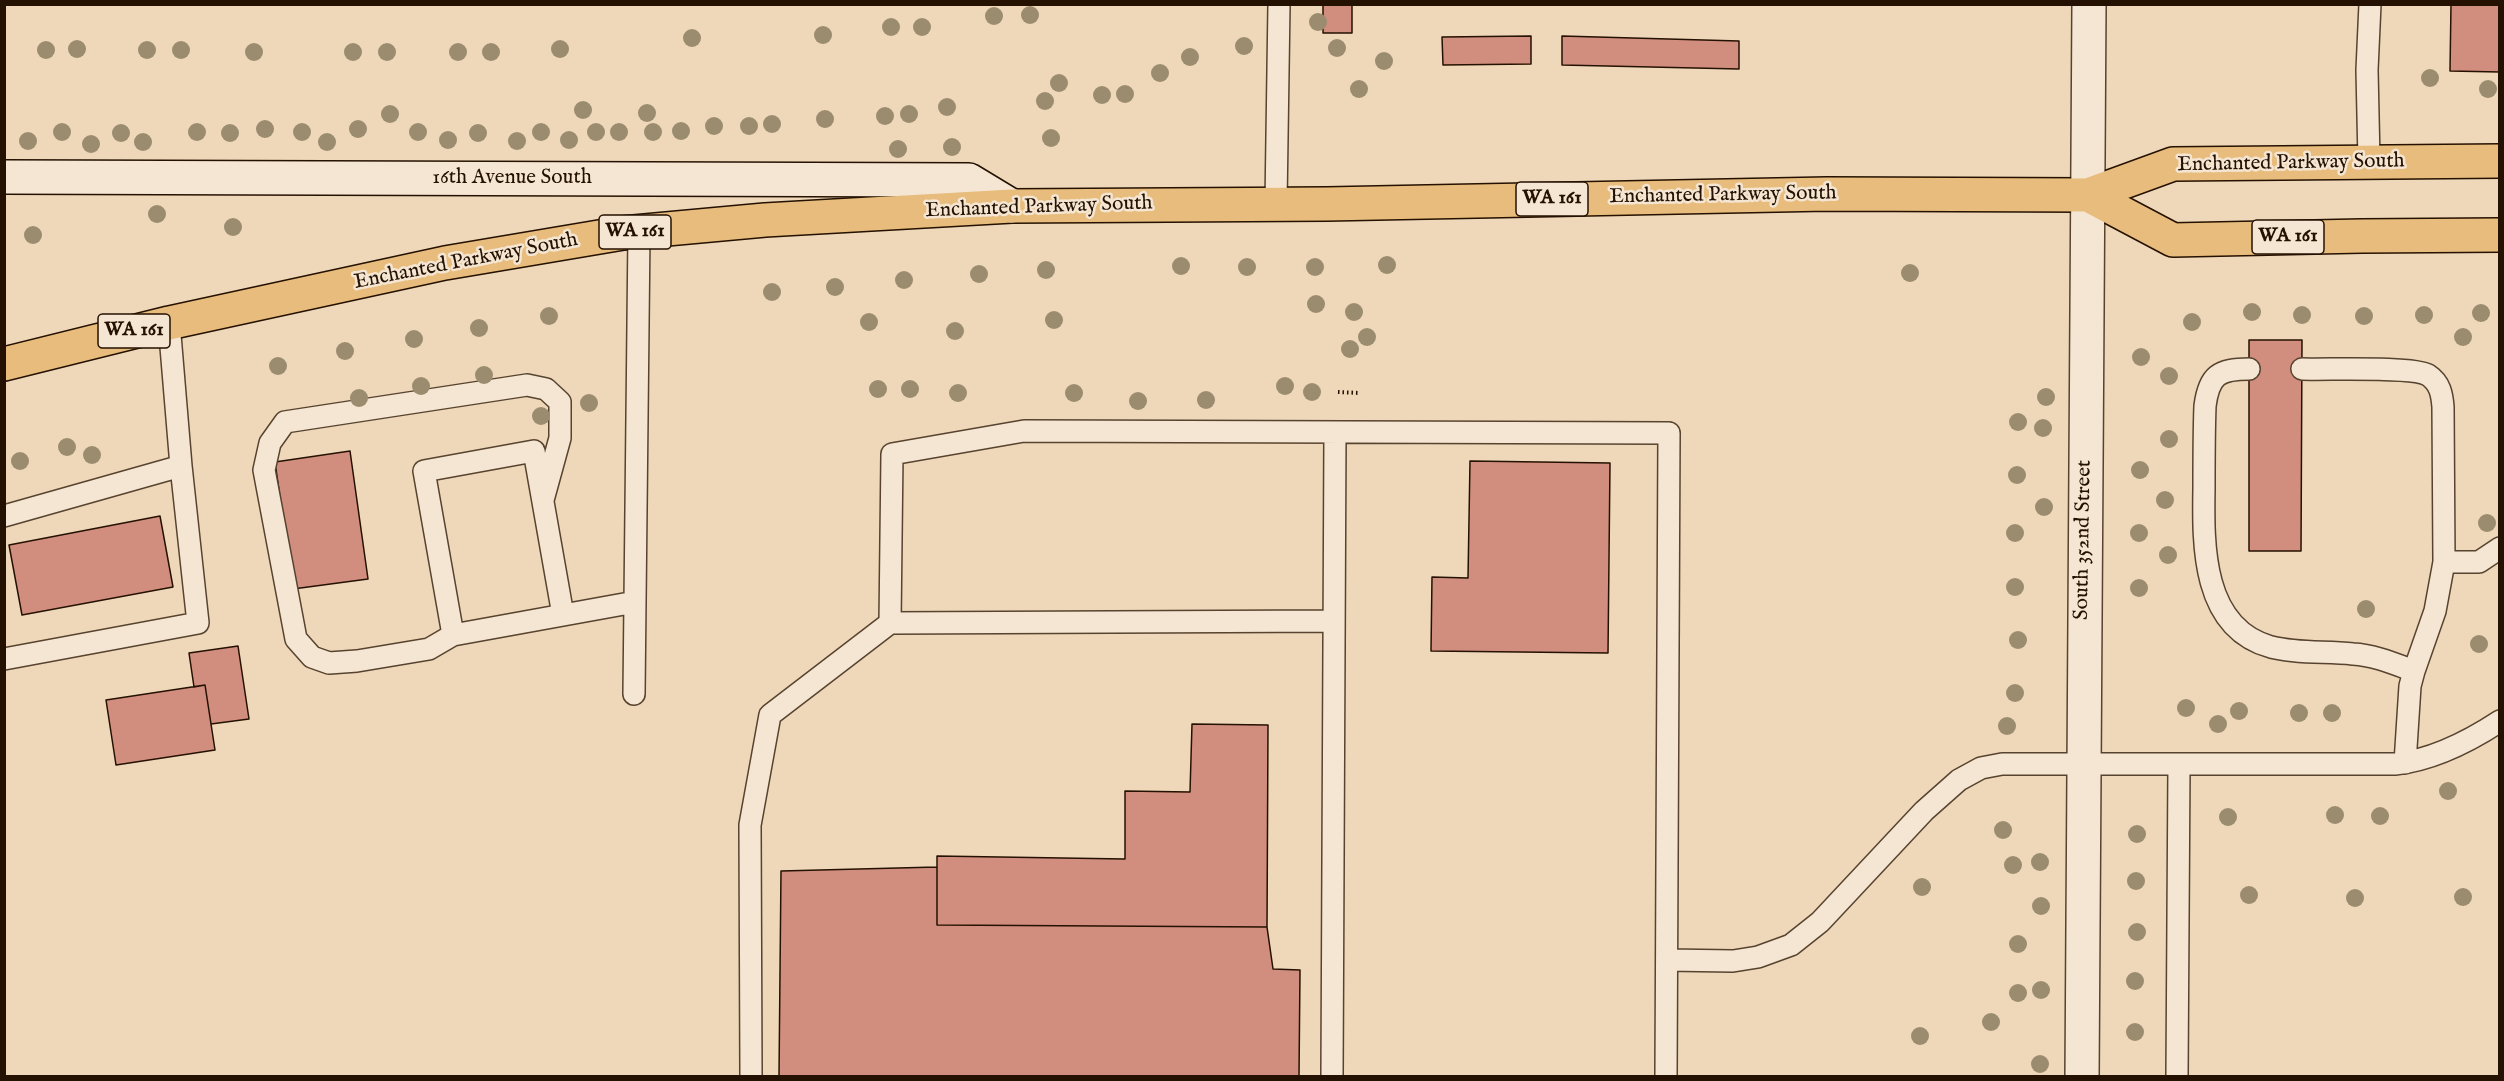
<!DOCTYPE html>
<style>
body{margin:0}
#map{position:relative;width:2504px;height:1081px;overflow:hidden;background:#eed8b9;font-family:"IM FELL English",serif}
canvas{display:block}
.frame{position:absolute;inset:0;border:6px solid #251101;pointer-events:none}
</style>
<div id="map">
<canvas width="2504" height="1081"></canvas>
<div class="frame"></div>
</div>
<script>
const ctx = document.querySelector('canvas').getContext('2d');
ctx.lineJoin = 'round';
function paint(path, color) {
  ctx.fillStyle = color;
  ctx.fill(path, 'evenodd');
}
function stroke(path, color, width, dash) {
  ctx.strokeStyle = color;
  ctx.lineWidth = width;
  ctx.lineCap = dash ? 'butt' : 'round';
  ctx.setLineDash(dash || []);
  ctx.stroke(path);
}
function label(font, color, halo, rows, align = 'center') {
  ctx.font = font + ' "IM FELL English",serif';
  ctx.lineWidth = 5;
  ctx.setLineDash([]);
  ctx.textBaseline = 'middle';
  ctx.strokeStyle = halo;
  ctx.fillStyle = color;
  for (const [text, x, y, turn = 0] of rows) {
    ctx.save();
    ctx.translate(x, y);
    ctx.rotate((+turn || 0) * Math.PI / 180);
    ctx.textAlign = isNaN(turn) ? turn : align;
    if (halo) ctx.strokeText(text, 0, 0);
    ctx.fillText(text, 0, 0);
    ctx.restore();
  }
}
const building = new Path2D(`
 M1323,4H1352V33H1323Z
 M2451,4H2500V72L2450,71Z
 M1531,36V64L1443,65L1442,37Z
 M1562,36L1739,41V69L1562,65Z
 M2249,340H2302L2301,551H2249Z
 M350,451L368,579L293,589L275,462Z
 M1470,461L1610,463L1608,653L1431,651L1432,577L1468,578Z
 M160,516L173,587L22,615L9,545Z
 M238,646L249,719L211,724L205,685L194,687L189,653Z
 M205,685L215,750L116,765L106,700Z
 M1192,724L1268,725L1267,927L937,925V856L1125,859V791L1190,792Z
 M937,867V925L1267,927L1273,969L1300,970L1299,1076H779L781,871Z`);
paint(building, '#d18e7e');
stroke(building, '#251101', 1.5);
const service = new Path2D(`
 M2369,161L2367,70L2370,4
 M1276,203L1279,4
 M169,323L181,466
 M2249,369C2219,369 2209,375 2205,406C2204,433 2204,461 2204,488C2203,546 2202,628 2271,647C2299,654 2325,651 2353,654C2374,655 2395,664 2414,671L2410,686L2405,763
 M2302,369C2325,370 2412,366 2428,375C2440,383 2442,394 2443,407L2444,562L2435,611L2414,671
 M4,516L181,466L198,623L4,659
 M2444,562H2479L2500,548
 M563,615L534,451L424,471L453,635L635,602
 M1334,621L890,623L892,454L1024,431L1669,433L1666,1076
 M453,635L429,649L357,661L329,663L312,657L296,639L264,470L270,443L285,422L527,385L546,389L560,402V438L543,500
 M634,694L639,232
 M1667,960L1733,961L1758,957L1791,945L1820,922L1924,811L1959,780L1981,768L2002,764H2395C2433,760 2468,742 2500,721
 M751,1076L750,825L770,715L890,623
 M1332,1076L1335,432
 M2177,1076L2179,764`);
const minor = new Path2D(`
 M2082,1076L2089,4`);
const secondary = new Path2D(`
 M4,177L969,180L1012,206`);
const primary = new Path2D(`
 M2088,195L2173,240L2362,236L2500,235
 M4,364L169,323L445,263L623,233L765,220L1012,206L1327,204L1827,194L2088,195L2173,164L2500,161`);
stroke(service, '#57432f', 24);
stroke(minor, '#57432f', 36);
stroke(secondary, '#251101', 36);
stroke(primary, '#251101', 36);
stroke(new Path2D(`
 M1338,392L1360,393`), '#251101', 4, [1.5, 3]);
stroke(service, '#f4e6d2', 21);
stroke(minor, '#f4e6d2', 33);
stroke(secondary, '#f4e6d2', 33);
stroke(primary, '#e7bc7c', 33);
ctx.fillStyle = '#9c8c6f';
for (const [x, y] of [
 [1030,15],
 [994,16],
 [1318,22],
 [891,27],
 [922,27],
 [823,35],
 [692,38],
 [1244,46],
 [1337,48],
 [77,49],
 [560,49],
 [46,50],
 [147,50],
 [181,50],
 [254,52],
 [353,52],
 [387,52],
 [458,52],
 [491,52],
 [1190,57],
 [1384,61],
 [1160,73],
 [2430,78],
 [1059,83],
 [1359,89],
 [2488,89],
 [1125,94],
 [1102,95],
 [1045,101],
 [947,107],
 [583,110],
 [647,113],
 [390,114],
 [909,114],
 [885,116],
 [825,119],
 [772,124],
 [714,126],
 [749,126],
 [265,129],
 [358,129],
 [681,131],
 [62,132],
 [197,132],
 [302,132],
 [418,132],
 [541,132],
 [596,132],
 [619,132],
 [653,132],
 [121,133],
 [230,133],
 [478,133],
 [1051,138],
 [448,140],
 [569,140],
 [28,141],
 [517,141],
 [143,142],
 [327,142],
 [91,144],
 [952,147],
 [898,149],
 [157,214],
 [233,227],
 [33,235],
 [1387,265],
 [1181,266],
 [1247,267],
 [1315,267],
 [1046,270],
 [1910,273],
 [979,274],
 [904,280],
 [835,287],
 [772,292],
 [1316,304],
 [1354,312],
 [2252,312],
 [2481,313],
 [2302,315],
 [2424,315],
 [549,316],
 [2364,316],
 [1054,320],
 [869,322],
 [2192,322],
 [479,328],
 [955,331],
 [1367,337],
 [2463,337],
 [414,339],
 [1350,349],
 [345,351],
 [2141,357],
 [278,366],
 [484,375],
 [2169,376],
 [421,386],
 [1285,386],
 [878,389],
 [910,389],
 [1312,392],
 [958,393],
 [1074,393],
 [2046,397],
 [359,398],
 [1206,400],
 [1138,401],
 [589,403],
 [541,416],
 [2018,422],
 [2043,428],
 [2169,439],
 [67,447],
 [92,455],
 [20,461],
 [2140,470],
 [2017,475],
 [2165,500],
 [2044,507],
 [2487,523],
 [2015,533],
 [2139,533],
 [2168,555],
 [2015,587],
 [2139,588],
 [2366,609],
 [2018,640],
 [2479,644],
 [2015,693],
 [2186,708],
 [2239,711],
 [2299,713],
 [2332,713],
 [2218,724],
 [2007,726],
 [2448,791],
 [2335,815],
 [2380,816],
 [2228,817],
 [2003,830],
 [2137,834],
 [2040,862],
 [2013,865],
 [2136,881],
 [1922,887],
 [2249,895],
 [2463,897],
 [2355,898],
 [2041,906],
 [2137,932],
 [2018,944],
 [2135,981],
 [2041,990],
 [2018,993],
 [1991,1022],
 [2135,1032],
 [1920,1036],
 [2040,1064]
]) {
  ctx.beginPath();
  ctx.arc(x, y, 9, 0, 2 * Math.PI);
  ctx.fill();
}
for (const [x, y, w] of [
 [1552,199,72],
 [635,232,72],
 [2288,237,72],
 [134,331,72]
]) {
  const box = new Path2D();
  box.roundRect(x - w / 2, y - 17, w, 34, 4.5);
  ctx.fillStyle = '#f4e6d2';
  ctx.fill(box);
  stroke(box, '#251101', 1.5);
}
label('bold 20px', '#251101', null, [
 ["WA 161",1552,199],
 ["WA 161",635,232],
 ["WA 161",2288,237],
 ["WA 161",134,331]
]);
label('21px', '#251101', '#f4e6d2', [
 ["Enchanted Parkway South",2291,164,-1],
 ["16th Avenue South",512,179],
 ["Enchanted Parkway South",1723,196,-1],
 ["Enchanted Parkway South",1039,208,-2],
 ["Enchanted Parkway South",466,262,-11],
 ["South 352nd Street",2084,540,-89]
]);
</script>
